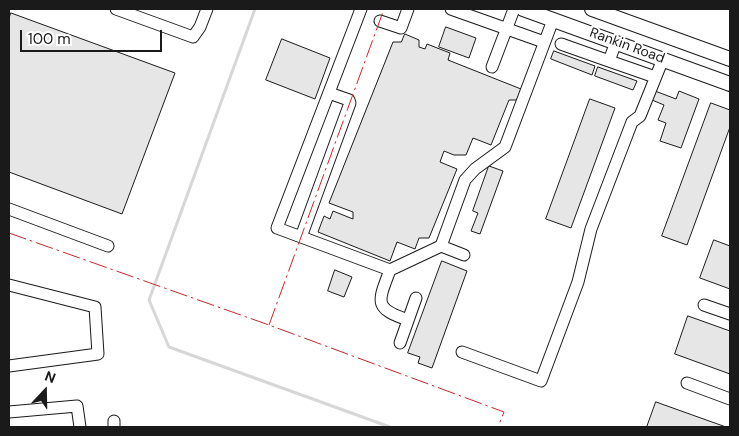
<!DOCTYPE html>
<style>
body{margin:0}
#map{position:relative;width:739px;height:436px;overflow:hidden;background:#fff;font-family:"DM Sans",sans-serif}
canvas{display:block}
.frame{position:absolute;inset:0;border:10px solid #1a1a1a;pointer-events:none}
.north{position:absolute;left:20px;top:366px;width:50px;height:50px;-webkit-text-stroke:4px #fff;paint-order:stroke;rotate:21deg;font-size:14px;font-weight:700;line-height:20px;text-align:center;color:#1a1a1a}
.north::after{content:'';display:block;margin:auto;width:18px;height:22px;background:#1a1a1a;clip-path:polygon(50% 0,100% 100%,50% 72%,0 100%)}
.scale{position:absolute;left:20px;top:30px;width:142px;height:22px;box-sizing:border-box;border:2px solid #1a1a1a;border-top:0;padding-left:6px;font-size:15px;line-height:18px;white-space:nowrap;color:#1a1a1a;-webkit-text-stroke:4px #fff;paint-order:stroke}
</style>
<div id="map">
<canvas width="739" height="436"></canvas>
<div class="frame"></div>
<div class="north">N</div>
<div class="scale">100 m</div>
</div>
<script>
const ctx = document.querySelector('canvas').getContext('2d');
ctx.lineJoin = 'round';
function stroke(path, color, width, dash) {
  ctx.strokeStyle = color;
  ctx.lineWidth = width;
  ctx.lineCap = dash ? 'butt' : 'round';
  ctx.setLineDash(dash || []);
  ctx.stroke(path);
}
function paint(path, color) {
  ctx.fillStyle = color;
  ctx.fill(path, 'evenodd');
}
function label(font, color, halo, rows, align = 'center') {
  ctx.font = font + ' "DM Sans",sans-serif';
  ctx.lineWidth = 4;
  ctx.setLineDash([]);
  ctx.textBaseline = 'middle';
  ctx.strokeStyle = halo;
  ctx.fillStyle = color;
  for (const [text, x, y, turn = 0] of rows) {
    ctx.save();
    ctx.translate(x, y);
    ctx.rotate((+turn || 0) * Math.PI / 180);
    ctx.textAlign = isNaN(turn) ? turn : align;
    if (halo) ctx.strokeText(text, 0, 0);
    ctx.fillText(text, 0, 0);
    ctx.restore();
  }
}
stroke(new Path2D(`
 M255,9L149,300L169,347L390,427`), '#d7d7d7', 3);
const building = new Path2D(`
 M11,13L175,73L122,214L9,172V19Z
 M446,27L476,38L469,58L439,47Z
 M405,34L419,40V47L425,49L427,44L450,53L448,60L521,89L517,100H509L491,145L473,138L466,155H454L444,151L440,162L457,169L429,238H419L415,249L397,242L390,261L318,232L324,216L330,219L333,211L353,219V212L329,203L393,42H401Z
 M282,39L330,58L315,99L266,80Z
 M554,51L595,66L592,75L551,59Z
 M598,67L637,81L633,90L595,76Z
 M655,91L676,99L679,91L699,99L681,148L660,141L666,123L658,120L664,105L652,100Z
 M590,99L615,108L571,228L546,219Z
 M711,103L730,110V127L687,245L662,236Z
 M489,166L503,171L480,234L471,231L478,213L473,211Z
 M714,240L730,246V289L700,278Z
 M442,261L467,271L432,368L418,363L420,357L408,353Z
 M335,270L352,277L344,297L328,291Z
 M688,316L730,331V374L675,354Z
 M656,402L726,427H647Z`);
paint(building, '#e6e6e6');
stroke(building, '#1a1a1a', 1);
const minor = new Path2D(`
 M116,9L193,37L200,27L207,9
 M361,9L277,228L390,270
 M451,9L544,42
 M380,21L401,28L408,9
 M616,42L609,61L655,77
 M561,44L609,61
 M492,67L514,9
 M9,209L108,246
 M301,237L350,103L349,100L329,93
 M441,246L464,255
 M9,285L95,307L98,354L9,366
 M704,305L730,314
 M408,320C373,308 378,302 390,270L441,246L465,180L475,169L505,147L553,20
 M400,343L416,298
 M462,352L541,381L578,282L591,229L632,122L640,116L663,59
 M687,383L730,399
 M9,412L77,406L80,427
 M114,421V427`);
const major = new Path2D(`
 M523,9L730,84
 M592,9L730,59`);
stroke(minor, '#1a1a1a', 13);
stroke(major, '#1a1a1a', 16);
stroke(minor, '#fff', 11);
stroke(major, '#fff', 14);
stroke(new Path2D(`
 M9,233L269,325L504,412L498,427
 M269,325L384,9`), '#c62828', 1, [18, 4, 2.5, 4]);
label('14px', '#1a1a1a', '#fff', [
 ["Rankin Road",627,46,20]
]);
</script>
